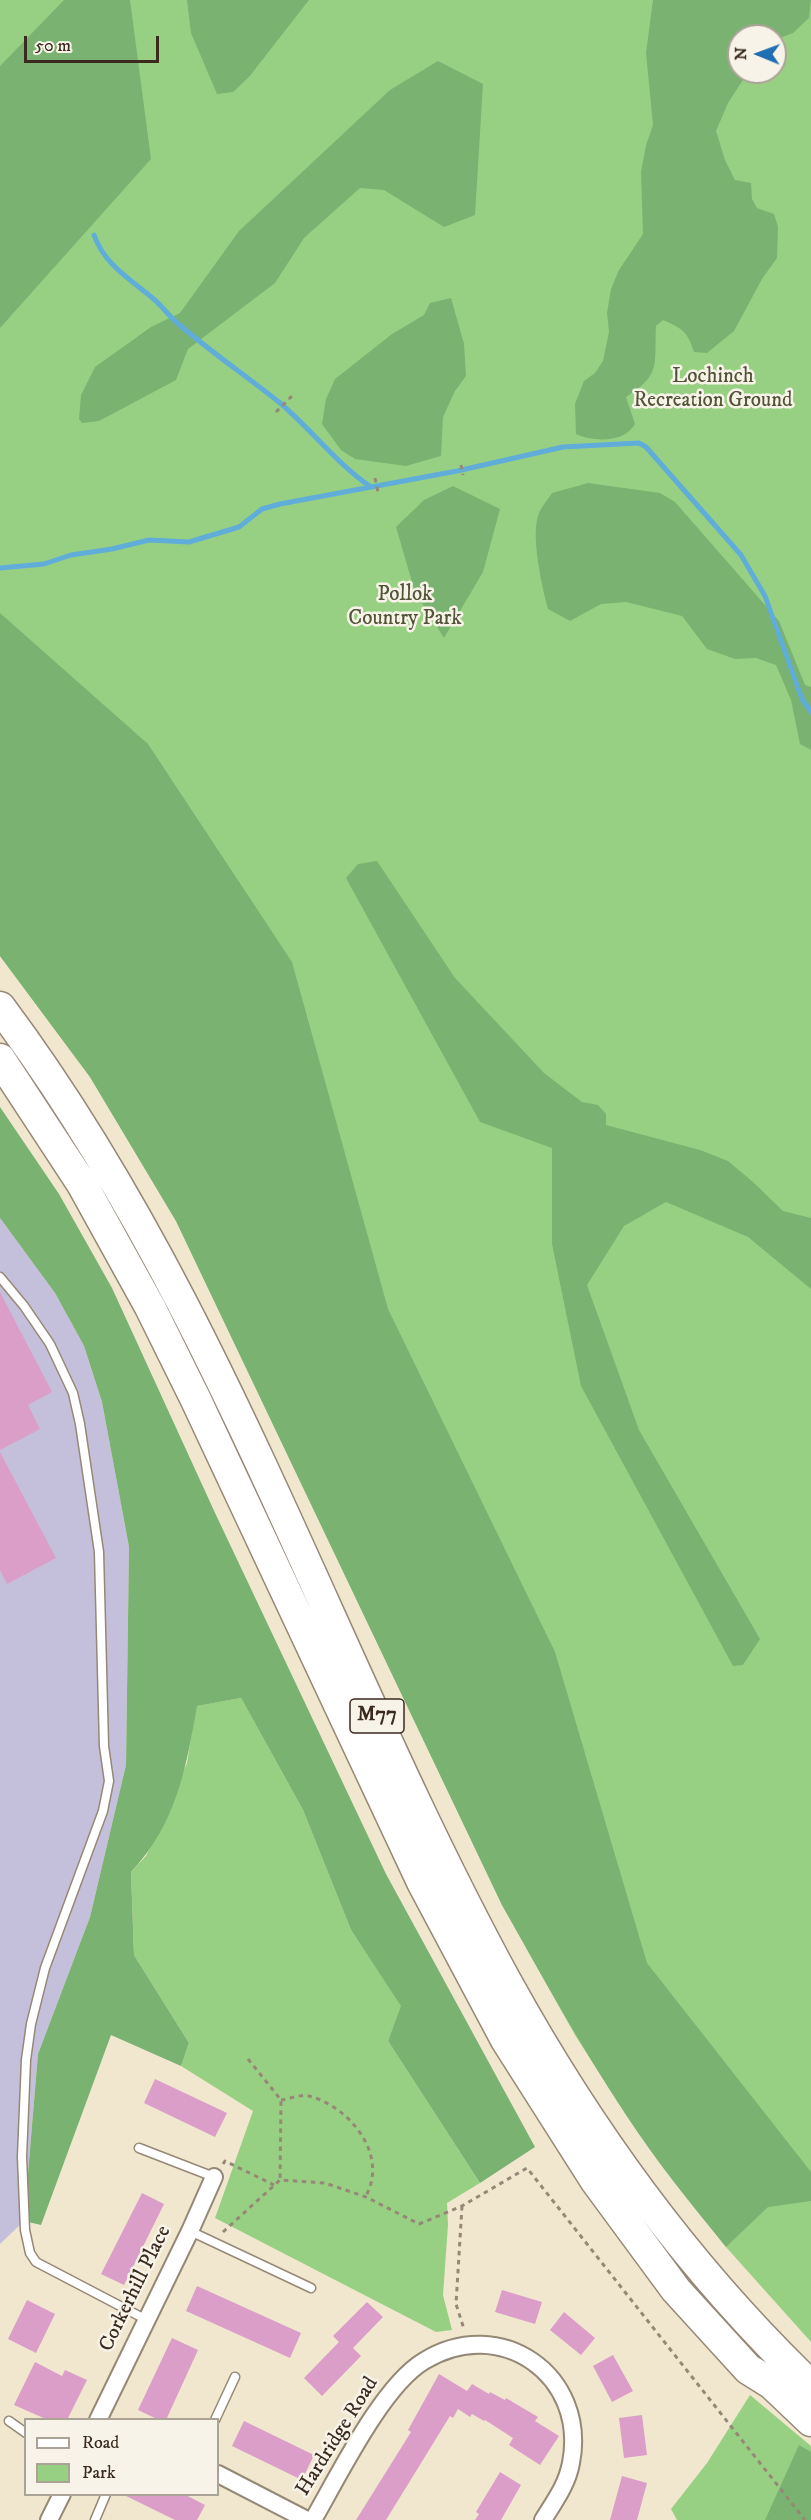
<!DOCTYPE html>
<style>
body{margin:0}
#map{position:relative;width:811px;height:2520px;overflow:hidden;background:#f1e7cf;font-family:"IM FELL DW Pica",serif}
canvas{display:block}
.legend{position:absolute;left:24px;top:2418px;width:195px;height:78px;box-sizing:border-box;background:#f7f3e8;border:2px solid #aca397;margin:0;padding:8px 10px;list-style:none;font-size:18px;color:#3b2a1e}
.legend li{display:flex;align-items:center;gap:12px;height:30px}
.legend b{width:30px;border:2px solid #aca397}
.north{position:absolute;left:727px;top:24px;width:60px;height:60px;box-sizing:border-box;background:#f7f3e8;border:2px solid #aca397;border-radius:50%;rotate:271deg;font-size:16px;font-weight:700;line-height:24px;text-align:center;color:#3b2a1e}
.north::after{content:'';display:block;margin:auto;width:21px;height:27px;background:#1f6fb2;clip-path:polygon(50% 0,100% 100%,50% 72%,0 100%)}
.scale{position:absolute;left:24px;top:36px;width:135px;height:27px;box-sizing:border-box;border:3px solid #3b2a1e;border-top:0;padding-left:8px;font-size:18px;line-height:21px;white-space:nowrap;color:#3b2a1e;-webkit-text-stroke:4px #f7f3e8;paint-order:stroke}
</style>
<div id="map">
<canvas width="811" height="2520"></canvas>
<ul class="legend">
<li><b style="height:8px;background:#fff"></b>Road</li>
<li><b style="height:16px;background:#98d083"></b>Park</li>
</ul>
<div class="north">N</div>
<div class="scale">50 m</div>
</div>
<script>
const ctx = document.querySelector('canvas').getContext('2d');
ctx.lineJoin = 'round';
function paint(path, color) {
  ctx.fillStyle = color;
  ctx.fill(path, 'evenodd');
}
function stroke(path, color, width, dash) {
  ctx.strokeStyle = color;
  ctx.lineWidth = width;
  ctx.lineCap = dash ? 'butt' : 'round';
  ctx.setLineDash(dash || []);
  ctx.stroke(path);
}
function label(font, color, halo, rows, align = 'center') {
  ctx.font = font + ' "IM FELL DW Pica",serif';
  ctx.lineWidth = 5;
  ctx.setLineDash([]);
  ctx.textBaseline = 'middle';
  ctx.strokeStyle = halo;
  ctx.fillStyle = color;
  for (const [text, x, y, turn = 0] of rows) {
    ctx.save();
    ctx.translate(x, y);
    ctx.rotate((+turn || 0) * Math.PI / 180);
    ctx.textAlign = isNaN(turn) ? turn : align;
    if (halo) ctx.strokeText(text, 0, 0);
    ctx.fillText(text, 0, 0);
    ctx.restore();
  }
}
paint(new Path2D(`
 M0,1218L55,1293L84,1346L102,1402L129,1547L126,1765L90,1917L38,2054L24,2221L0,2244Z`), '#c4c0db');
paint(new Path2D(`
 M0,0H811V2342L726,2247L678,2186L627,2116L575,2035L502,1905L176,1221L90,1077L0,956ZM739,36H775V72H739Z
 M241,1698L303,1810L351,1930L402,2006L388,2041L480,2183L447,2203L448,2225L443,2295L452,2330L436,2332L215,2218L253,2111L181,2066L189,2043L134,1955L131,1872L146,1856L187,1763L196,1706Z
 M750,2395L811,2446V2520H677L671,2509L707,2463Z`), '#98d083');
paint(new Path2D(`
 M64,0H130L151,159L0,328V66Z
 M187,0H309L249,77L233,92L217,94L191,33Z
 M653,0H811L809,18L793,33L775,40V36H739V72H748L728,103L716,131L725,160L735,180L751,183L752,199L757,208L774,214L778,227L777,258L762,279L734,331L707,353L694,352C687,331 683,329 663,320L656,326C654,365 662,374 626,397L635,424C625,443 593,442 576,434L575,404L584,381L595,373L603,361L609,332L607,313L611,289L619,270L643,234L641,172L646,145L653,125L646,53Z
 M438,61L483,84L475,215L444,227L384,190L360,188L304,238L275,283L188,349L176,380L99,421L82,423L79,419L81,395L95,367L151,327L180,313L239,231L390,90Z
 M451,298L464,344L466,376L455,391L443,417L441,456L406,466L355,459L341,450L322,424L326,399L335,379L392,334L424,315L430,303Z
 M588,483L660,493L675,502L779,621L805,685L811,687V750L800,744L791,700L776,665L756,658L735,659L707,649L682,616L626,602L601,604L570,621L548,609C542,587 530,534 539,513C542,506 548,499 552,493Z
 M453,486L500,509L483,572L444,638L415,592L396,527L424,500Z
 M0,613L148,744L292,962L388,1309L555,1652L647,1963L811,2172V2201L768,2207L726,2247C691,2204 656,2161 626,2115C581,2047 542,1976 502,1905L176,1221L90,1077L0,956Z
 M377,861L455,978L544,1073L582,1102L598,1105L606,1114V1125L700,1150L728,1161L753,1182L783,1211L811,1218V1289L748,1237L666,1202L624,1226L587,1285L639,1430L760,1639L743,1665L733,1666L581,1386L552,1244V1148L480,1122L346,878L358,864Z
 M0,1107L59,1194L112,1288L216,1515L386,1874L535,2147L480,2183L388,2041L401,2006L351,1930L303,1810L241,1698L197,1706C186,1769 176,1824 131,1872L134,1955L189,2043L181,2066L111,2035L41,2225L24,2221L38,2054L90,1917L126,1765L129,1547L102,1402L84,1346L55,1293L0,1218Z
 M799,2445L811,2452V2520H765Z`), '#7ab271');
stroke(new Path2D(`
 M94,235C105,266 132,280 156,301C162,307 168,314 175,321C208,350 245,375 280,403C312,430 337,464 371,487
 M0,568L44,564L71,555L112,549L149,540L189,542L239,527L262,509L280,504L457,471L563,447L639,443L646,447L741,555L765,596L802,699L811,712`), '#60add9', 5);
paint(new Path2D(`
 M0,1292L52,1392L28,1405L40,1429L0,1450Z
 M0,1452L56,1558L7,1584L0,1570Z
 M155,2079L227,2113L215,2137L144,2103Z
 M142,2193L164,2204L124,2285L101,2274Z
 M197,2286L301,2333L290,2358L186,2311Z
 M502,2290L542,2302L535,2324L495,2312Z
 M27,2300L55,2314L36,2353L8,2339Z
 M367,2302L383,2317L353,2348L361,2356L322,2396L304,2378L339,2342L333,2336Z
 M564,2312L595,2338L581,2355L550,2330Z
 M172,2338L198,2350L166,2420H159L138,2410Z
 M613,2355L633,2391L612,2402L593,2366Z
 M35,2362L62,2376L65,2370L87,2380L67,2420H48L14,2405Z
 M439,2374L467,2391L472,2384L489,2394L490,2392L505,2400L506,2398L538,2417L535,2421L559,2436L540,2465L509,2445L513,2438L485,2420L484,2421L472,2414L470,2417L458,2409L453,2418L450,2416L386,2520H356L411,2432L408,2430Z
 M642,2415L647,2455L624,2458L619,2418Z
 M244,2421L314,2455L302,2480L232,2446Z
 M500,2472L521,2485L501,2520H475L479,2514L476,2512Z
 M622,2476L647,2483L637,2520H610Z
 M122,2494H184L205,2505L197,2520H175Z`), '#db9ec9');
const lane = new Path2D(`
 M0,1277L24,1306L50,1344L73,1393L80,1424L99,1552L104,1746L109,1781L103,1811L45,1968L31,2024L26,2060L22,2157L25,2230L30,2253L36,2262L145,2319
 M139,2148L214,2177
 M190,2231L311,2288
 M215,2420L235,2377
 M9,2421L26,2433
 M95,2520L106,2494`);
const street = new Path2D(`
 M98,2420L190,2231L214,2177
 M218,2474L307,2520
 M49,2520L62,2494
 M313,2520C338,2477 382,2386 424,2361C500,2314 588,2375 571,2463C567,2485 554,2502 543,2520`);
const highway = new Path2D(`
 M0,1007C221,1302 331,1660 506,1981C588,2130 688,2268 811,2386
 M0,1059L82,1184L150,1307L196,1400L422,1882L506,2040L595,2180L676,2290L748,2369L772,2384L811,2421`);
stroke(lane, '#968876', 11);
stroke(street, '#968876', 20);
stroke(highway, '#968876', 33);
stroke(new Path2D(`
 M276,412L292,396
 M461,465L463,475
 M375,478L378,492
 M248,2059L281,2100L280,2180
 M281,2100C289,2099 301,2094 309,2096C343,2105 378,2141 372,2179C371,2185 368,2191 366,2197
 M223,2164L225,2161L274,2185
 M462,2206L456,2304L464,2329
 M223,2232L280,2180L325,2183L366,2197L419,2224L462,2206L527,2168L805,2520`), '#968876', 3, [4.5, 4.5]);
stroke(lane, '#fff', 8);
stroke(street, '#fff', 16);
stroke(highway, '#fff', 30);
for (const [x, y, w] of [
 [377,1716,54]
]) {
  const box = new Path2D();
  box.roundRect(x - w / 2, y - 17, w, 34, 4.5);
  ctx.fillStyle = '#f7f3e8';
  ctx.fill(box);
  stroke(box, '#3b2a1e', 1.5);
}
label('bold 20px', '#3b2a1e', null, [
 ["M77",377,1716]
]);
label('21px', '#525437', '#f7f3e8', [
 ["Lochinch",713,378],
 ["Recreation Ground",713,402],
 ["Pollok",405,596],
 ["Country Park",405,620]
]);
label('21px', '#3b2a1e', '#f7f3e8', [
 ["Corkerhill Place",136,2289,-64],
 ["Hardridge Road",338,2437,-58]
]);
</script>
